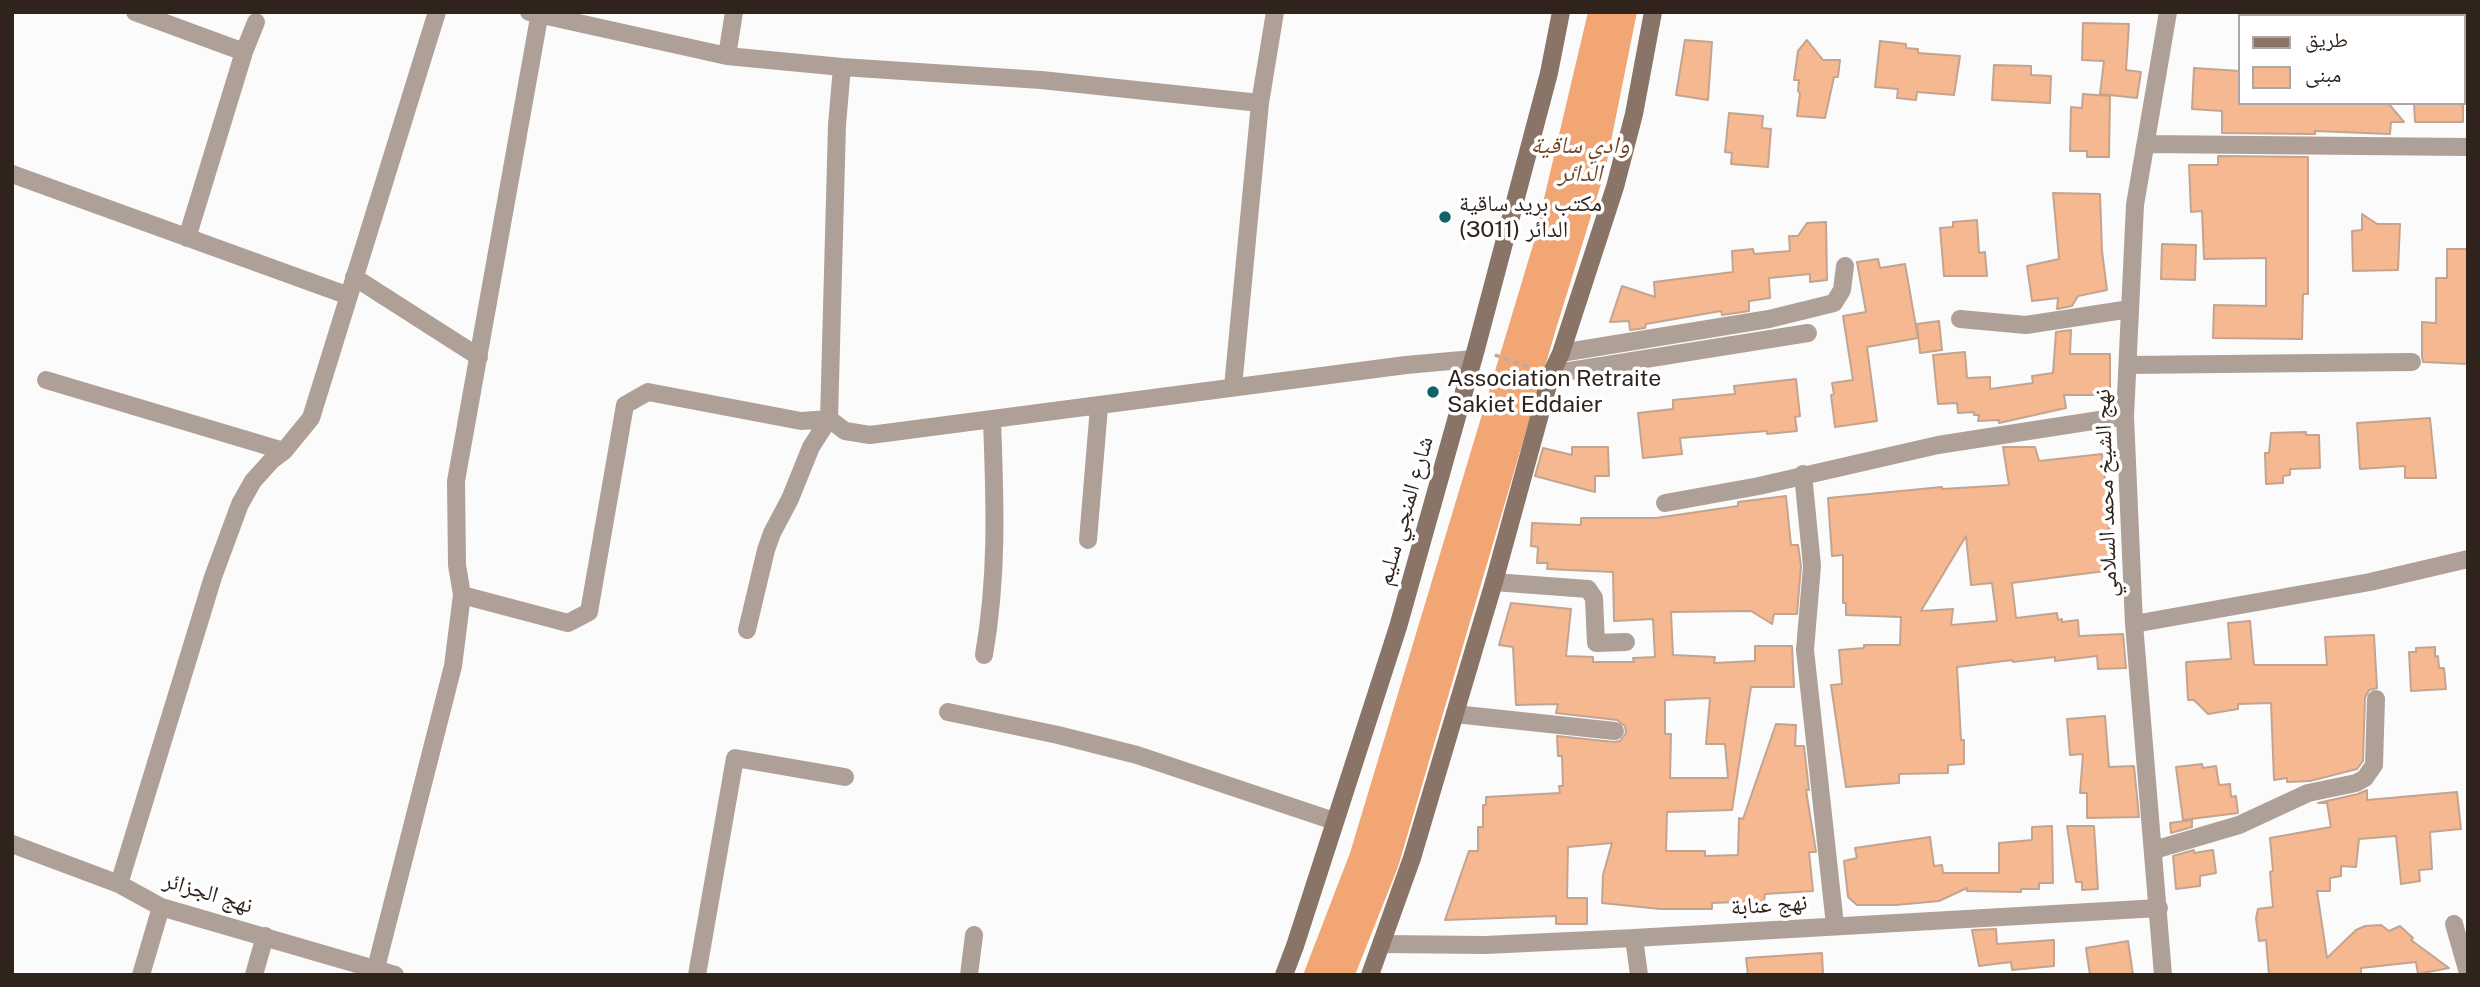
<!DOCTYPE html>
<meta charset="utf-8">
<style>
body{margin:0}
#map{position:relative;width:2480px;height:987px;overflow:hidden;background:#fbfbfb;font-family:"Public Sans","Noto Naskh Arabic",sans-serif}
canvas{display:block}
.frame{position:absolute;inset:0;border:14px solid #30231b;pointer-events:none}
.legend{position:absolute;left:2238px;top:14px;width:228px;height:91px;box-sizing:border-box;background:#fff;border:2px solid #aca7a4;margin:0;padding:9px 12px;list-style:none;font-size:21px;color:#30231b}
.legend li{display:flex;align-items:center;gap:14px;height:35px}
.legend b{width:35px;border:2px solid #aca7a4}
</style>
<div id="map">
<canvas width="2480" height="987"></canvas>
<div class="frame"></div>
<ul class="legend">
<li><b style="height:9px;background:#897467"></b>طريق</li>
<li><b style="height:19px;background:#f5b890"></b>مبنى</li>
</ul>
</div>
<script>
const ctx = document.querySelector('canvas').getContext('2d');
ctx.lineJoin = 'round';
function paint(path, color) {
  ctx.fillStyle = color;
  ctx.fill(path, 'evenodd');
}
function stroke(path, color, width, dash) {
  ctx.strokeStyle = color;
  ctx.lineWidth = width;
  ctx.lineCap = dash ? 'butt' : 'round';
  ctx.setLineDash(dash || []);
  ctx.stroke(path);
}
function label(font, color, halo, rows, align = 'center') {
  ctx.font = font + ' "Public Sans","Noto Naskh Arabic",sans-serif';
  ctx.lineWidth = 7;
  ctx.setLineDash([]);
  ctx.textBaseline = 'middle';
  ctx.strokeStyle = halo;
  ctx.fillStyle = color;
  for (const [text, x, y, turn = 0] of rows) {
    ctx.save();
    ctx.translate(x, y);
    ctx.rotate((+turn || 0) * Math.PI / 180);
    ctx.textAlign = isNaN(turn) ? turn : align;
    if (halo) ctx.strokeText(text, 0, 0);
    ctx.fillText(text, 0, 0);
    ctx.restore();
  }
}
paint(new Path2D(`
 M1588,12H1637L1605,171L1556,329L1398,867L1355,975H1303L1350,853L1533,245Z`), '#f1a673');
const building = new Path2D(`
 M2083,23L2129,24L2126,70L2141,72L2137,98L2100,94L2104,61L2082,60Z
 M1685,40L1712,42L1708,100L1676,95Z
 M1807,40L1823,60H1840L1838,77H1834L1825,118L1797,116L1800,94L1798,91L1799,80H1794L1798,51Z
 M1880,41L1906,44V48L1918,49V53L1960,56L1954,95L1917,92L1916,100L1897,98L1898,89L1875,87Z
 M1994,65L2031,66V75L2051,76L2050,103L1992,100Z
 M2194,68L2240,71V103H2388L2404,122H2391L2390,134L2315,131V134H2308L2222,133V111L2192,109Z
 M2083,94L2110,96L2109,157H2087V151H2070L2071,107L2082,108Z
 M2414,103H2463V122H2415Z
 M1729,113L1763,116L1762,128L1771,129L1768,167L1731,164L1732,153L1725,152Z
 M2218,156L2308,157V294H2303L2302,339L2213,338L2214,305L2266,306V258L2204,259L2202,211L2191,212L2189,165H2218Z
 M2053,193L2100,194L2102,251L2107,290L2078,296L2072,306L2057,309L2058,298L2032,301L2027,266L2059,259Z
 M2362,214L2377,224H2400L2398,270L2353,271L2352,231L2362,230Z
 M1977,220L1979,253L1985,252L1987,276H1944L1940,228L1953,227V222Z
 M1826,222L1827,280L1810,282V274L1769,278L1770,298L1749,301V311L1722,315L1721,311L1646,324L1645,328L1630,330L1629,321L1610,322L1622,286L1655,297L1654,282L1733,272L1732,251L1753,249L1754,254L1790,251L1789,236H1798L1807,223Z
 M2162,244L2196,245L2195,280L2161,279Z
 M2447,249H2468V364L2423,362L2422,357V322L2436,323V278H2447Z
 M1878,259L1880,268L1905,264L1918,338L1867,347L1877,421L1835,427L1831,395L1834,394L1832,383L1853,380L1843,316L1866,312L1857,262Z
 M1939,321L1942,350L1920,353L1917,324Z
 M2071,330L2070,354H2110V395H2064L2066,408L1999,423V420L1978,421L1979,415H1974V412L1958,413L1957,403L1938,404L1933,355L1965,352L1967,378L1990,377V389L2033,383L2032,376L2053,373L2056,332Z
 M1796,379L1800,416L1795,417L1797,431L1767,434V431L1680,438L1682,454L1643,458L1638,413L1673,409V400L1735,394L1734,386Z
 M2430,418L2436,478H2405V466L2360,469L2357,423Z
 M2306,432V435H2319L2320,468L2290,469V475L2283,476V483L2266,484L2265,453H2269L2271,433Z
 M1572,447H1608L1609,476H1595V492L1535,476L1543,448L1572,455Z
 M2003,447H2035L2039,461L2102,454L2108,504L2110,528H2108L2113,570L2012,583L2016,618L2057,613L2058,620L2062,619V622L2078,620L2079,636L2123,634L2126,668L2098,669L2097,656L2055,661V657L2013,662L2012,660L1957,667L1961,740H1964V764L1948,765V773L1899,774V783L1846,787L1831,685L1842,684L1839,650L1864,648V645H1900L1901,617L1846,615V603H1843V555L1832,556L1828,498L1942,487V489L2009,485ZM1966,536L1971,585L1992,583L1997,621L1951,625L1953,609L1921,611Z
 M1786,496L1791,545H1798L1801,566L1797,614H1774L1772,624L1751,611L1671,612L1673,655L1715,657L1714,663L1755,661V646H1792L1794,687H1751L1732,810L1667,812L1666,851H1705V856L1738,855L1739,818L1743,819L1776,724L1796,725L1795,746H1804L1809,790H1806L1816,852H1809L1813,891L1765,894L1764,901L1712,903V909H1660L1602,903L1603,875L1612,843L1568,847L1567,898H1587V924H1556V916L1445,920L1469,851H1478V827H1483V805H1486V797L1560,793L1559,786H1563L1562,756H1558L1557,736L1614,742L1620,741L1626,733L1625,726L1617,720L1556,713L1558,704L1516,705L1513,647L1499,645L1511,603L1571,609L1566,656L1593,657V662H1634L1633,658L1655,657L1653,619L1614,621L1613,572L1547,569L1548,563H1537L1538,547L1531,546L1532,523L1581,525V518H1656L1738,506V502ZM1710,698L1706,744H1725L1728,778H1670L1671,734H1665V700Z
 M2250,621L2254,665H2327L2325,637L2374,635L2377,688L2369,690L2365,698L2363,761L2357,769L2310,781L2287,782V778L2274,780L2271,703L2238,704V709L2208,714L2194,700H2188L2186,662L2231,659L2228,623Z
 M2435,647V657L2438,656L2439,668H2444L2446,689L2411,691L2409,652H2416V648Z
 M2105,716L2109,767L2134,766L2139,817L2087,818V793H2080L2083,754L2070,755L2067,719Z
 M2202,764L2203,768L2216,766L2219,785L2230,784L2231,797L2236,796L2238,813L2183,820L2176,767Z
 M2367,790V800L2457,792L2461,829L2430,832L2432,869L2419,870L2420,881L2401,884L2396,836L2359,839L2356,867L2341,866V876L2330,878V891H2317L2327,958L2356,930L2365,926L2381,925L2389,931L2400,926L2413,938L2411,940L2449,968L2418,974L2416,962L2361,968V975H2269L2266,940L2259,941L2256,918L2258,909L2273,907L2270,872L2273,871L2270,838L2331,827L2327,803H2318L2358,794Z
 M2192,820V827L2171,833L2170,823Z
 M2052,826L2053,883H2039V889H2021V892L1967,891V888L1939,901L1896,905H1857L1848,897L1844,861L1857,858L1855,848L1930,837L1934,866L1942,865L1943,873H1999V843L2032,840V827Z
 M2067,826H2094L2098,889L2082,890V882H2076Z
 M2194,850V853L2213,850L2216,873L2200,876V886L2176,889L2173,856Z
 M1996,929L1997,944L2054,940V966L2012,970L2011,962L1979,966L1972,930Z
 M2128,941L2133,975H2090L2086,948Z
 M1822,953L1823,975H1748L1746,958Z`);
paint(building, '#f5b890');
stroke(building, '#c4a48f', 2);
stroke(new Path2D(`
 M1495,355L1534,369`), '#b2adaa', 3.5, [5, 5]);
stroke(new Path2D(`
 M135,12L244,52
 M529,12L727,56L842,67L1041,80L1260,103
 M727,56L734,12
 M2147,144L2468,147
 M12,174L349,296
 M187,238L244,52L256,22
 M354,277L479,357
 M1960,319L2026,325L2130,309
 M1561,353L1769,319L1834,303L1842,290L1845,266
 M2128,365L2412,362
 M1551,374L1808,333
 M46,380L284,451
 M1233,387L1260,103L1275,12
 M1803,474L1812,566L1805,650L1835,925
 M1665,503L1759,486L1938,445L2125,416
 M1088,540L1099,407
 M1494,582L1588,589L1594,598L1596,643L1626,642
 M462,595L568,623L589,612L625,405L648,392L801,421L829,419L845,431L870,435L1406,365L1473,359
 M2134,624L2370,582L2468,559
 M747,630L766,550L772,533L790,499L811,447L829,419L837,125L842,67
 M984,655C998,574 995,502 992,420
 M948,712L1058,735L1137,755L1334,821
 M1455,714L1615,731
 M12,844L119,884L161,907L395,975
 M2154,850L2239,825L2308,793L2356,783L2365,778L2374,765L2376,699
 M119,884L213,577L240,504L253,481L272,460L284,451L311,418L437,12
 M2454,924L2468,973
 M1634,938L1639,975
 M1382,944L1485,945L1634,938L2159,908
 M376,968L453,666L462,595L457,565L456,481L540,12
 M141,975L161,907
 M254,975L265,936
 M697,975L735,758L845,777
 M969,975L974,935
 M2163,975L2134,624L2125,416L2135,205L2168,12`), '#aea097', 18);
stroke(new Path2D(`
 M1284,975L1295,946L1398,627L1476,349L1549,73L1561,12
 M1370,975L1412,858L1494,582L1551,374L1561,353L1615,187L1634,114L1653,12`), '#897467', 18);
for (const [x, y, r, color] of [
 [1445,217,7,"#116169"],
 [1433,392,7,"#116169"]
]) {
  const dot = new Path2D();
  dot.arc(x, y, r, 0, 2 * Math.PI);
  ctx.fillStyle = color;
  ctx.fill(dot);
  stroke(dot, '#fff', 2.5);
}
label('23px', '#30231b', '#fff', [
 ["مكتب بريد ساقية",1459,204],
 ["الدائر (3011)",1459,230],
 ["Association Retraite",1447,379],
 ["Sakiet Eddaier",1447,405]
], 'left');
label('23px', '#30231b', '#fff', [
 ["نهج الشيخ محمد السلامي",2106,493,-92],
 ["شارع المنجي سليم",1405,511,-74],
 ["نهج الجزائر",208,893,17],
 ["نهج عنابة",1769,905,-4]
]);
label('italic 24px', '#754420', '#fff', [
 ["وادي ساقية",1580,146],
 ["الدائر",1580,174]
]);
</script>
